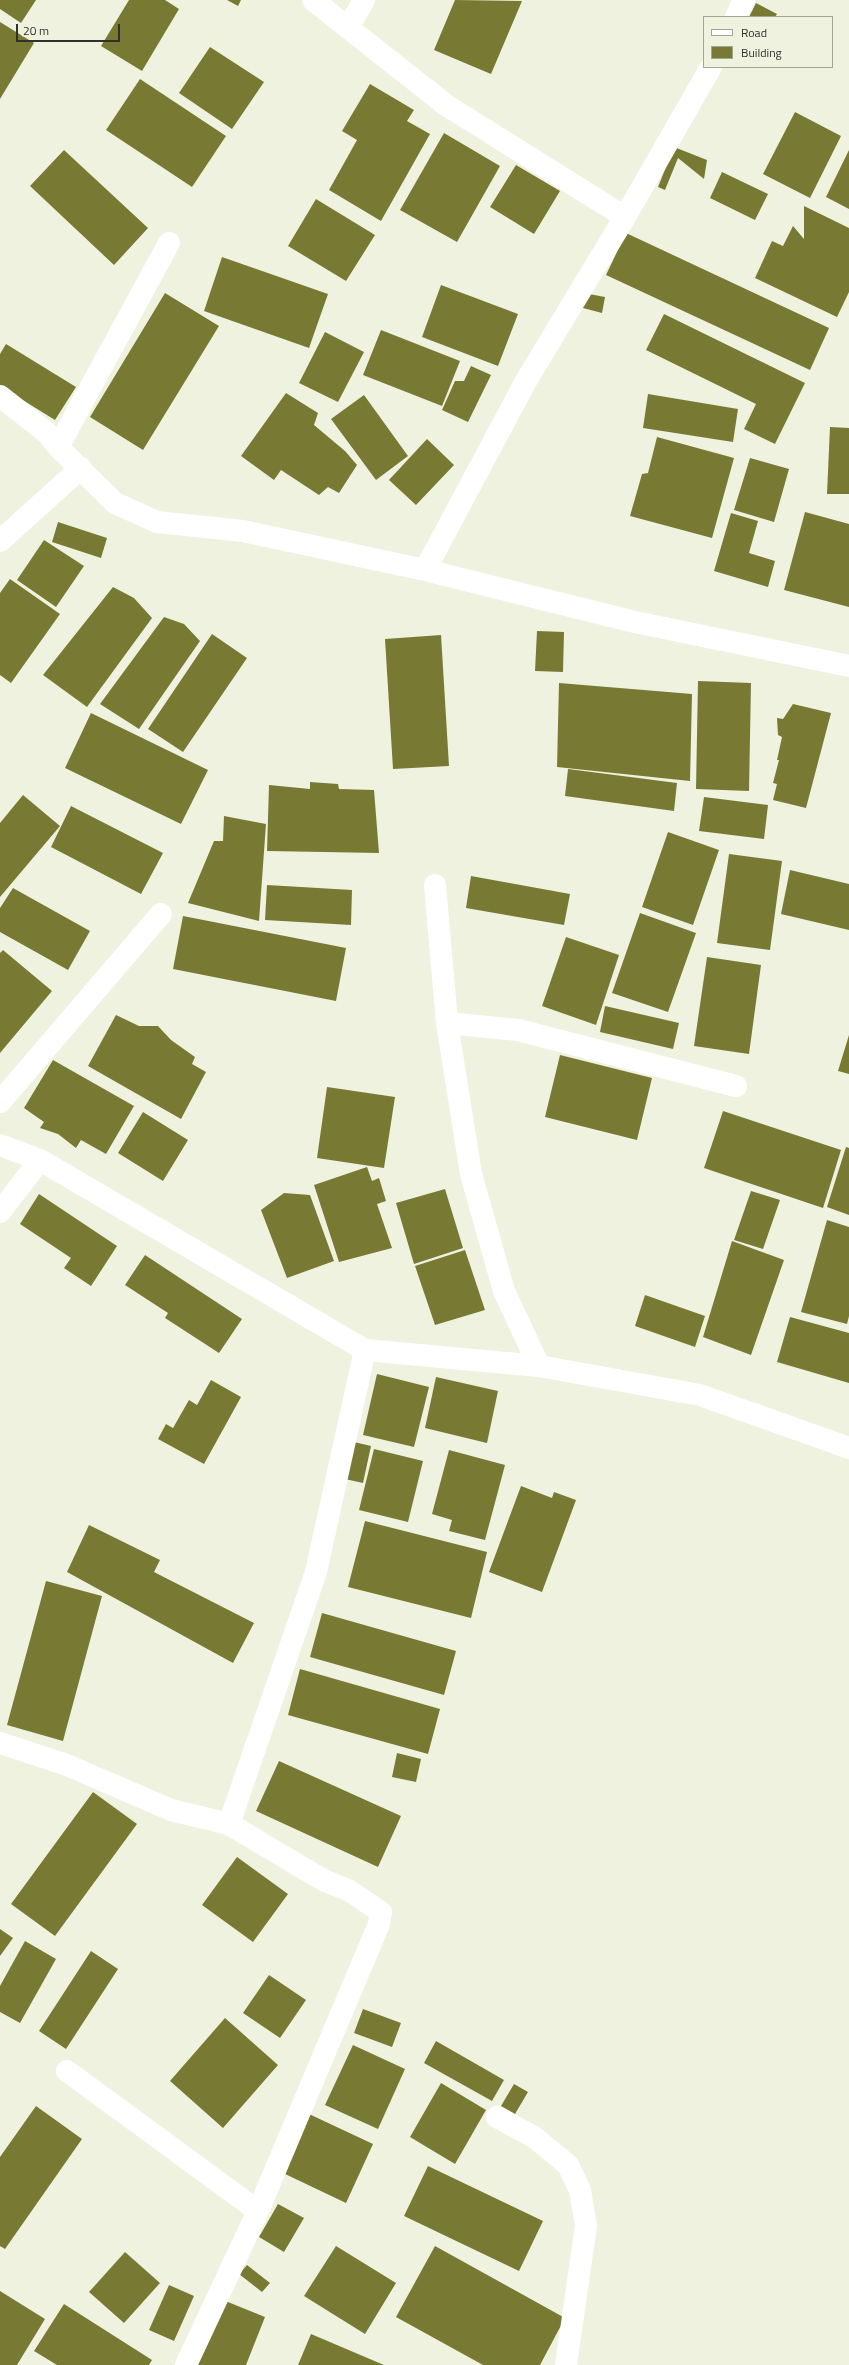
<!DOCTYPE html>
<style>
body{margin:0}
#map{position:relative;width:849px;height:2365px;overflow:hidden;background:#f0f2e0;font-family:"Titillium Web",sans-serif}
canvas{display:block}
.legend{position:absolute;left:703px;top:16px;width:130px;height:52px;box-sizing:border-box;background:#f0f2e0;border:1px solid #a3a597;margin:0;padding:5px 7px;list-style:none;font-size:12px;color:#30312a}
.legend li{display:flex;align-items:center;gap:8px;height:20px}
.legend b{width:20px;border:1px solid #a3a597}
.scale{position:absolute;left:16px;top:24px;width:104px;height:18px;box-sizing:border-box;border:2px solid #30312a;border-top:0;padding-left:5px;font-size:12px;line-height:14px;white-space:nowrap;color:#30312a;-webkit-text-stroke:3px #f0f2e0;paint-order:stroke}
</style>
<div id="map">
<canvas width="849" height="2365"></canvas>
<ul class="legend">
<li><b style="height:5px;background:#fff"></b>Road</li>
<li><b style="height:11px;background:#787a33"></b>Building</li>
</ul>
<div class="scale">20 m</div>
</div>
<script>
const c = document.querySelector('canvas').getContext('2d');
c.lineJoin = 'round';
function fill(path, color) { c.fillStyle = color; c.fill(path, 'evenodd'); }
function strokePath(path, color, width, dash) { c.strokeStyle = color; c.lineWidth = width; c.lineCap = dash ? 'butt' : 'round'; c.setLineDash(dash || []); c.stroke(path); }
fill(new Path2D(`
 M0 0H36L21 23 0 9Z
 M129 0H165L179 9 142 71 101 46Z
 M227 0H241L238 6Z
 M455 0 522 1 491 74 434 50Z
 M756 3 777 14 775 17H749Z
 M0 22 34 43 0 99Z
 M210 47 264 82 232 129 179 93Z
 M140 79 226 136 192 187 106 130Z
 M370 84 414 110 407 121 430 134 381 221 329 190 357 140 342 131Z
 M795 112 841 136 810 198 763 174Z
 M444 133 500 166 457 242 400 210Z
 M674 147 707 160 704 179 678 158 665 190 658 187Z
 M64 150 148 228 114 265 30 186Z
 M849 150V209L826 197Z
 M516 165 560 191 534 234 490 207Z
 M722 172 768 194 755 220 710 198Z
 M316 199 375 235 346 281 288 246Z
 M804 206 849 228V292L837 317 755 278 772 241 783 246 793 226 804 239Z
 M626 233 829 328 810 370 606 275Z
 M222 257 328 294 309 348 204 311Z
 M441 285 518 314 498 366 422 337Z
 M165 293 219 326 143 450 90 417Z
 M589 294 605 297 602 313 579 307Z
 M664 314 805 383 775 444 744 429 756 404 646 350Z
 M381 330 460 361 442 406 363 375Z
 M325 332 364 352 338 402 299 383Z
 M6 344 76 387 55 420 0 386V354Z
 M471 366 491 375 468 422 442 410 455 381H464Z
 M286 393 318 413 314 425 345 451 357 465 339 493 328 487 319 495 281 470 274 480 241 456Z
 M648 394 738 409 733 442 643 428Z
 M364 395 408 456 376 480 331 419Z
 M830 427 849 428V494H827Z
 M657 437 734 458 712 538 630 516 642 474 648 473Z
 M427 439 454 465 416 505 389 480Z
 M750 458 789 469 774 522 734 510Z
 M805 512 849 524V607L784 590Z
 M731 513 758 521 749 553 775 561 768 587 714 571Z
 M58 522 107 538 101 558 52 542Z
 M44 540 84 566 56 607 17 580Z
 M10 579 60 614 11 683 0 675V593Z
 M113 587 134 598 152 618 87 707 43 675Z
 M164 617 184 624 200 641 139 729 100 704Z
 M537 631 564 632 563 672 535 671Z
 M212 634 247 658 183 752 148 729Z
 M441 635 449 766 393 769 385 639Z
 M698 681 751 683 749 791 696 789Z
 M559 683 692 694 690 781 557 767Z
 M793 704 831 713 806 808 773 800 777 784 773 783 779 760H777L782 737 778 735 777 718 783 719Z
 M91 713 208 770 181 824 65 768Z
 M568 769 677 783 674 811 565 796Z
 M310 782 338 784 339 789 374 790 379 853 267 851 269 785 310 789Z
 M23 795 60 826 0 897V823Z
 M704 797 768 805 764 839 699 831Z
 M71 806 163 853 141 894 51 847Z
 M224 816 266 824 259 921 188 903 214 841H223Z
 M668 832 719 850 693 925 642 907Z
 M729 854 782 861 770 950 717 943Z
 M790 870 849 884V930L781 914Z
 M471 876 570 894 564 925 466 908Z
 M267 885 352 890 351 925 265 920Z
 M13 888 90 931 68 970 0 932V908Z
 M640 913 696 933 668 1012 612 993Z
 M183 916 346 948 336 1001 173 969Z
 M566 937 619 955 596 1025 542 1006Z
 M3 950 52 991 0 1053V953Z
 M707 957 761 965 749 1054 694 1046Z
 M605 1006 679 1023 673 1049 600 1032Z
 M116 1015 139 1026H158L171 1040 195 1057 192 1064 206 1072 181 1119 88 1066Z
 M849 1035V1074L838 1071Z
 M560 1055 652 1078 637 1140 545 1117Z
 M53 1060 134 1106 106 1154 81 1140 76 1148 58 1134 40 1128 44 1122 24 1108Z
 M327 1087 395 1097 384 1168 317 1158Z
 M723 1111 841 1150 823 1208 704 1168Z
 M143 1112 188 1140 163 1181 118 1153Z
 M846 1147 849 1148V1215L827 1207Z
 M367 1167 372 1181 379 1178 386 1201 377 1204 392 1248 339 1262 314 1185Z
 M445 1189 463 1248 414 1264 396 1203Z
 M751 1191 780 1200 763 1249 734 1240Z
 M284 1193 310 1195 334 1261 287 1278 261 1210Z
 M39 1194 117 1246 91 1286 64 1268 71 1258 20 1224Z
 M827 1220 849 1227V1316L847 1324 801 1312Z
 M732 1241 784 1260 751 1355 703 1337Z
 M465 1250 485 1310 435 1325 415 1266Z
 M145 1255 242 1319 219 1353 165 1318 168 1313 125 1285Z
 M645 1295 705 1316 695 1347 635 1326Z
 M790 1317 849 1333V1383L777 1362Z
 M377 1374 429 1387 414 1447 363 1435Z
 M436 1377 498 1391 487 1443 425 1428Z
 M211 1380 241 1397 204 1464 158 1439 166 1424 173 1428 189 1400 197 1405Z
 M354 1442 371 1446 363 1483 345 1479Z
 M374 1449 423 1461 408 1522 359 1510Z
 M449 1450 505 1465 485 1540 449 1531 452 1520 432 1514Z
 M521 1486 552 1498 554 1492 576 1500 542 1592 489 1572Z
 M365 1521 487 1552 471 1618 348 1587Z
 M89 1525 160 1560 154 1572 254 1623 233 1663 67 1572Z
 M46 1581 102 1596 63 1741 7 1725Z
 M322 1613 456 1651 444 1695 310 1657Z
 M300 1669 440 1709 428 1754 288 1715Z
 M397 1753 421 1759 416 1782 392 1777Z
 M279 1761 401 1816 378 1867 256 1811Z
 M93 1792 137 1824 55 1936 11 1904Z
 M237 1857 288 1894 253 1942 202 1905Z
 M0 1929 13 1938 0 1956Z
 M25 1941 56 1959 20 2023 0 2012V1986Z
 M91 1951 118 1969 66 2049 39 2031Z
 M269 1975 306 2000 280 2038 243 2013Z
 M363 2009 401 2023 392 2047 354 2033Z
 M225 2018 278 2065 223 2128 170 2081Z
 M436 2041 504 2080 492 2101 424 2063Z
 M353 2045 405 2069 378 2129 325 2105Z
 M441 2083 486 2110 455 2164 410 2137Z
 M514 2084 528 2092 515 2114 501 2106Z
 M36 2106 82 2139 5 2249 0 2246V2157Z
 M309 2114 373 2144 346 2203 283 2173Z
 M428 2166 543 2221 519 2271 404 2216Z
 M278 2204 304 2218 284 2252 259 2237Z
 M336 2246 396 2283 365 2334 304 2296Z
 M435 2246 565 2318 540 2365H483L396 2317Z
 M125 2252 160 2283 124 2323 89 2292Z
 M247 2265 270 2283 262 2292 239 2274Z
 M169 2285 194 2296 174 2341 149 2330Z
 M0 2291 45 2319 17 2365H0Z
 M223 2300 265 2317 246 2365H197Z
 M64 2304 152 2360 149 2365H57L34 2351Z
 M311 2334 384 2365H298Z`), '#787a33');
strokePath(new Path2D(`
 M313 0 446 105 625 217
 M736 17 744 0
 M348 28 364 0
 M0 396 47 433 58 447 115 503 157 522 243 531 425 570 635 622 849 666
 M58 447 169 243
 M0 541 81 468
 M425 570 526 381 625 217 711 67
 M435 885 447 1023 471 1174 504 1291 539 1366 700 1395 849 1448
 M447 1023 518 1030 736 1086
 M0 1102 161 914
 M0 1145 40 1160 365 1350 539 1366
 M0 1212 40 1160
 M0 1743 67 1765 171 1810 229 1824 323 1880 350 1891 381 1912 379 1924 258 2211 186 2365
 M229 1824 316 1572 365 1350
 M67 2071 258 2211
 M497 2117 534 2137 568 2165 580 2190 586 2226 566 2365`), '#fff', 22);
</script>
